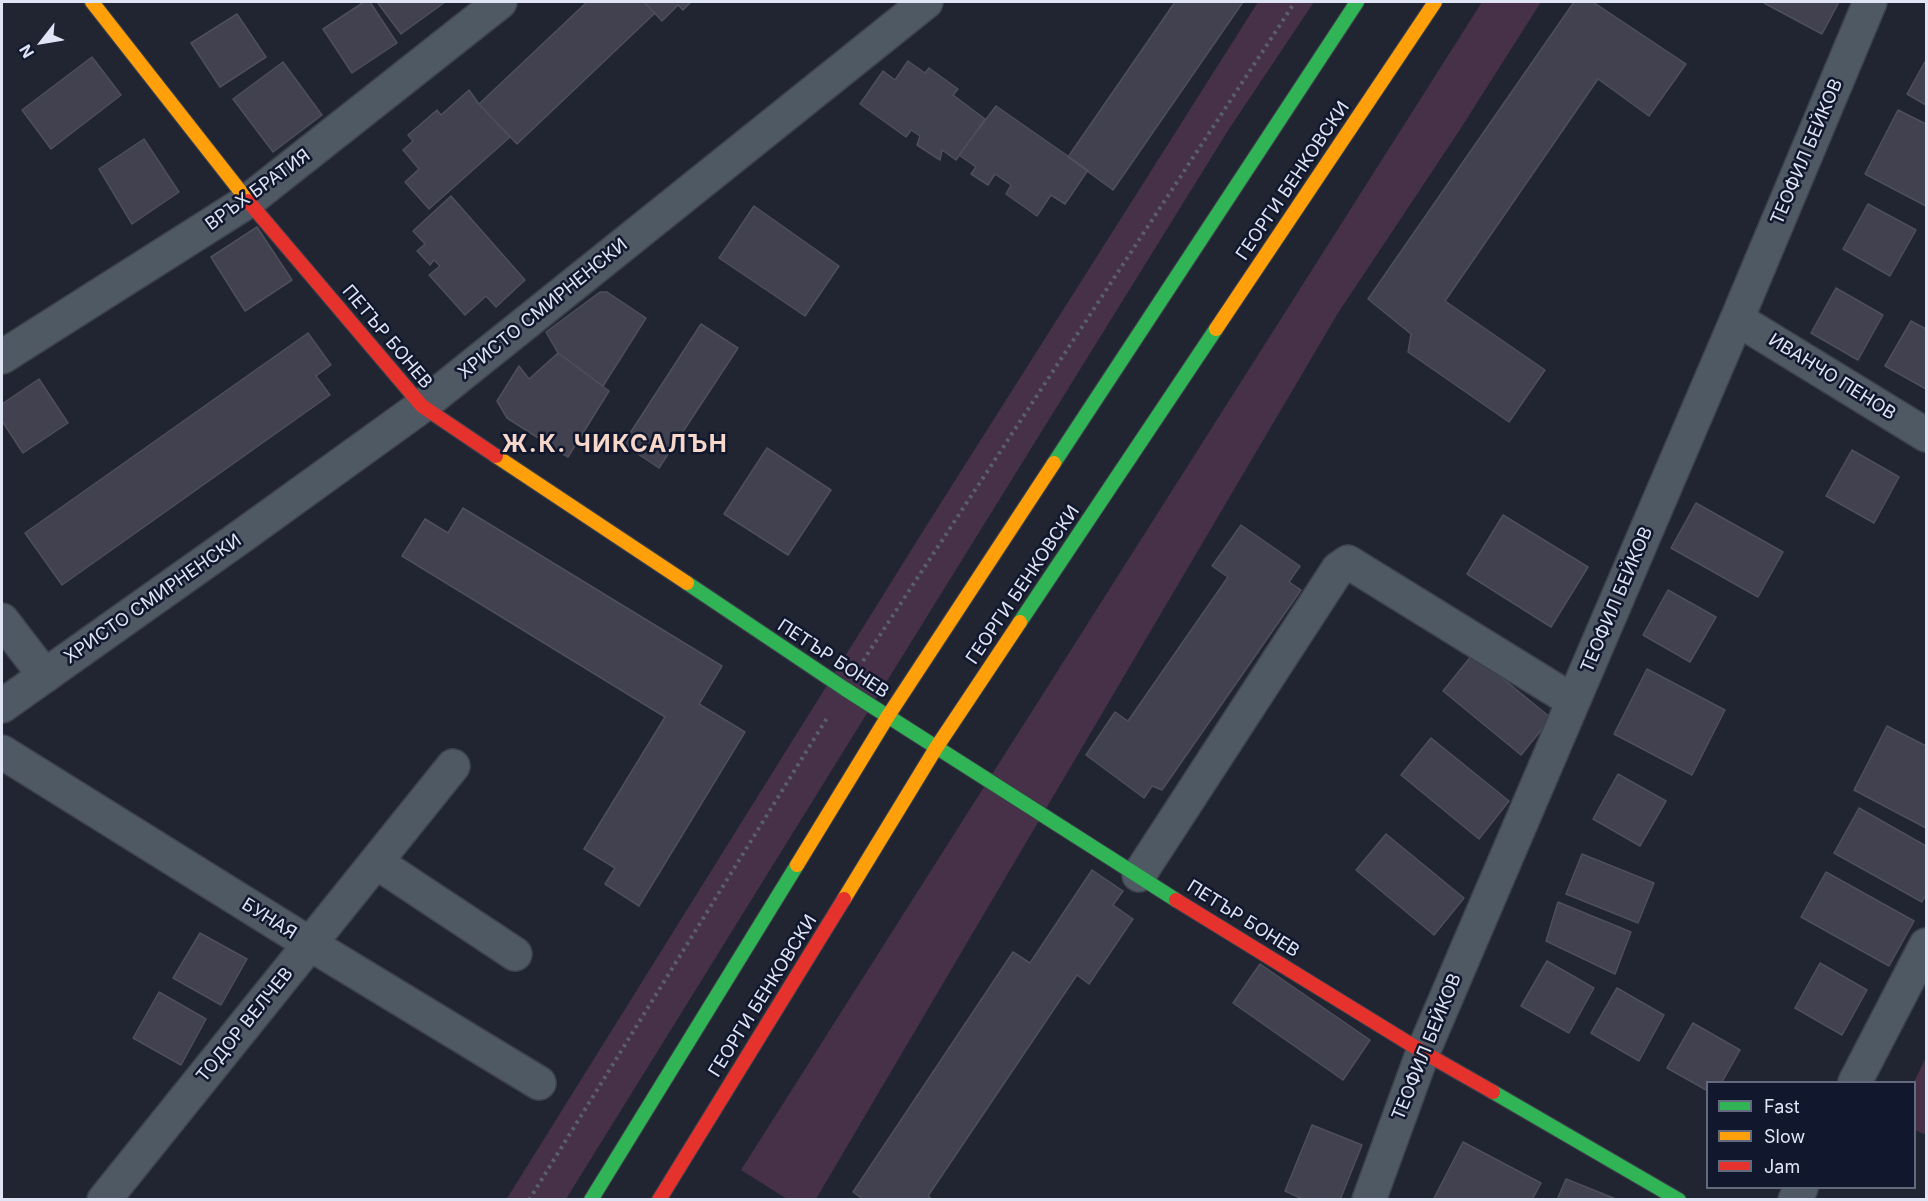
<!DOCTYPE html>
<meta charset="utf-8">
<style>
body{margin:0}
#map{position:relative;width:1928px;height:1201px;overflow:hidden;background:#212532;font-family:Inter,sans-serif}
canvas{display:block}
.frame{position:absolute;inset:0;border:3px solid #dfe5f5;pointer-events:none}
.legend{position:absolute;left:1706px;top:1081px;width:210px;height:108px;box-sizing:border-box;background:#11182e;border:2px solid #636a7e;margin:0;padding:8px 10px;list-style:none;font-size:18px;color:#dfe5f5}
.legend li{display:flex;align-items:center;gap:12px;height:30px}
.legend b{width:30px;border:2px solid #636a7e}
.north{position:absolute;left:12px;top:12px;width:60px;height:60px;-webkit-text-stroke:4px #11182e;paint-order:stroke;rotate:239deg;font-size:16px;font-weight:700;line-height:24px;text-align:center;color:#dfe5f5}
.north::after{content:'';display:block;margin:auto;width:21px;height:27px;background:#dfe5f5;clip-path:polygon(50% 0,100% 100%,50% 72%,0 100%)}
</style>
<div id="map">
<canvas width="1928" height="1201"></canvas>
<div class="frame"></div>
<ul class="legend">
<li><b style="height:8px;background:#30b455"></b>Fast</li>
<li><b style="height:8px;background:#ff9f0a"></b>Slow</li>
<li><b style="height:8px;background:#e5322d"></b>Jam</li>
</ul>
<div class="north">N</div>
</div>
<script>
const c = document.querySelector('canvas').getContext('2d');
c.lineJoin = 'round';
function fill(path, color) { c.fillStyle = color; c.fill(path, 'evenodd'); }
function strokePath(path, color, width, dash) { c.strokeStyle = color; c.lineWidth = width; c.lineCap = dash ? 'butt' : 'round'; c.setLineDash(dash || []); c.stroke(path); }
function write(font, color, halo, rows, align = 'center') {
  c.font = font + ' Inter,sans-serif'; c.lineWidth = 5; c.setLineDash([]); c.textBaseline = 'middle'; c.strokeStyle = halo; c.fillStyle = color; for (const [text, x, y, turn = 0] of rows) {
    c.save(); c.translate(x, y); c.rotate((+turn || 0) * Math.PI / 180); c.textAlign = isNaN(turn) ? turn : align; if (halo) c.strokeText(text, 0, 0); c.fillText(text, 0, 0); c.restore();
  }
}
fill(new Path2D(`
 M1258 2H1314L1229 129 566 1199 506 1200 925 528Z
 M1482 2H1541L1459 131 1338 313 816 1199H787L741 1170Z
 M1926 1057V1135L1915 1130 1914 1082Z`), '#463149');
const building = new Path2D(`
 M364 2H370L397 43 352 73 323 29Z
 M377 2H445L401 34Z
 M587 2H644L655 13 517 144 479 104Z
 M644 2H691L683 10 678 5 662 21Z
 M1175 2H1243L1113 190 1068 157Z
 M1574 2H1593L1686 64 1649 116 1598 79 1445 301 1545 370 1509 422 1408 352 1411 334 1368 299Z
 M1765 2H1839L1822 34 1764 3Z
 M237 14 266 57 220 87 191 43Z
 M92 57 121 95 51 149 22 110Z
 M1926 60V105L1907 94Z
 M908 61 925 73 929 68 958 89 953 95 985 119 956 160 942 150 940 160 917 145 920 136 911 130 906 137 860 104 883 71 895 80Z
 M283 62 322 115 273 152 233 99Z
 M469 90 479 104 510 137 429 209 405 182 419 169 403 150 413 141 408 135 437 110 441 115Z
 M996 106 1088 170 1065 204 1051 195 1037 216 1006 194 1011 185 995 174 988 185 971 174 976 167 959 155Z
 M1898 110 1926 124V206L1865 174Z
 M144 139 179 192 132 224 99 169Z
 M451 196 525 280 496 307 486 296 465 315 429 275 440 266 434 260 430 265 417 251 425 244 413 231Z
 M1868 204 1916 230 1890 276 1843 249Z
 M754 206 839 266 805 316 719 258Z
 M257 227 292 280 245 311 211 257Z
 M1836 288 1883 315 1858 360 1811 333Z
 M600 292H607L646 318 603 386 558 353 546 332Z
 M1911 321 1926 329V389L1885 366Z
 M701 324 738 348 659 468 623 444Z
 M308 333 331 365 316 376 330 395 62 585 25 533Z
 M558 353 609 391 568 457 507 418 497 401 519 366 529 379Z
 M39 379 68 423 23 453 2 421V404Z
 M767 448 831 490 788 555 724 514Z
 M1852 450 1899 477 1874 523 1826 496Z
 M1696 503 1783 552 1758 597 1671 548Z
 M463 508 722 666 699 704 745 732 639 906 605 884 615 868 584 849 665 717 402 556 425 519 448 533Z
 M1503 515 1588 567 1551 627 1467 574Z
 M1241 525 1300 566 1289 582 1301 590 1162 790 1152 786 1144 798 1086 755 1115 712 1128 721 1228 577 1212 566Z
 M1668 590 1716 617 1690 662 1643 635Z
 M1473 654 1551 718 1521 755 1443 691Z
 M1647 669 1725 710 1692 775 1614 734Z
 M1887 726 1926 746V828L1854 790Z
 M1431 738 1509 801 1479 839 1401 775Z
 M1618 774 1666 801 1640 846 1593 819Z
 M1859 808 1926 846V894L1922 902 1834 853Z
 M1386 834 1464 898 1434 935 1356 870Z
 M1582 854 1654 883 1638 923 1566 894Z
 M1092 870 1123 891 1113 905 1133 919 1089 984 1077 975 928 1196 933 1200H864L853 1192 1013 952 1030 963Z
 M1826 872 1914 921 1889 966 1801 917Z
 M1558 902 1631 932 1615 974 1546 941Z
 M200 933 247 959 221 1005 173 978Z
 M1547 961 1594 988 1569 1033 1521 1006Z
 M1820 963 1867 990 1842 1035 1795 1008Z
 M1260 964 1370 1040 1343 1080 1233 1003Z
 M1617 988 1664 1015 1639 1061 1591 1033Z
 M159 992 206 1019 181 1065 133 1038Z
 M1693 1023 1740 1050 1722 1082H1708V1091L1667 1068Z
 M1312 1125 1362 1145 1340 1200H1305L1285 1191Z
 M1463 1142 1541 1183 1532 1200H1433Z
 M1566 1179 1616 1199V1200H1557Z`);
fill(building, '#41414f');
strokePath(building, '#4e4f5a', 1.5);
const street = new Path2D(`
 M1737 319 1926 435
 M2 357 248 201 500 2
 M2 620 45 676
 M2 706 246 533 422 406 926 2
 M2 752 310 944 539 1083
 M376 862 515 954
 M1139 875 1338 569 1348 562 1573 701
 M1855 1082 1926 945
 M104 1200 453 766
 M1369 1200 1423 1052 1737 319 1870 2
 M1795 1200 1801 1188`);
const fast = new Path2D(`
 M1054 463 1357 2
 M687 583 845 689 1176 900
 M1020 622 1216 329
 M1493 1092 1679 1200
 M591 1200 797 865`);
const slow = new Path2D(`
 M92 2 248 201
 M1216 329 1435 2
 M496 456 687 583
 M797 865 888 716 1054 463
 M844 899 936 748 1020 622`);
const jam = new Path2D(`
 M248 201 422 406 496 456
 M1176 900 1423 1052 1493 1092
 M659 1200 844 899`);
strokePath(street, '#3d414c', 36);
strokePath(fast, '#3d414c', 16);
strokePath(slow, '#3d414c', 16);
strokePath(jam, '#3d414c', 16);
strokePath(new Path2D(`
 M863 661 1295 2
 M529 1200 827 718`), '#596069', 4, [3, 4.5]);
strokePath(street, '#4f5964', 33);
strokePath(fast, '#30b455', 14);
strokePath(slow, '#ff9f0a', 14);
strokePath(jam, '#e5322d', 14);
write('18px', '#dfe5f5', '#11182e', [
 ["ТЕОФИЛ БЕЙКОВ",1807,152,-67],
 ["ГЕОРГИ БЕНКОВСКИ",1293,181,-56],
 ["ВРЪХ БРАТИЯ",258,190,-36],
 ["ХРИСТО СМИРНЕНСКИ",543,309,-39],
 ["ПЕТЪР БОНЕВ",387,337,50],
 ["ИВАНЧО ПЕНОВ",1832,377,32],
 ["ГЕОРГИ БЕНКОВСКИ",1023,585,-56],
 ["ХРИСТО СМИРНЕНСКИ",153,599,-35],
 ["ТЕОФИЛ БЕЙКОВ",1617,600,-67],
 ["ПЕТЪР БОНЕВ",833,659,33],
 ["БУНАЯ",269,919,32],
 ["ПЕТЪР БОНЕВ",1243,919,32],
 ["ГЕОРГИ БЕНКОВСКИ",763,996,-58],
 ["ТОДОР ВЕЛЧЕВ",245,1025,-51],
 ["ТЕОФИЛ БЕЙКОВ",1427,1047,-68]
]);
c.letterSpacing = '1.5px';
write('bold 24px', '#f6d7c9', '#11182e', [
 ["Ж.К. ЧИКСАЛЪН",615,445]
]);
c.letterSpacing = '0px';
</script>
